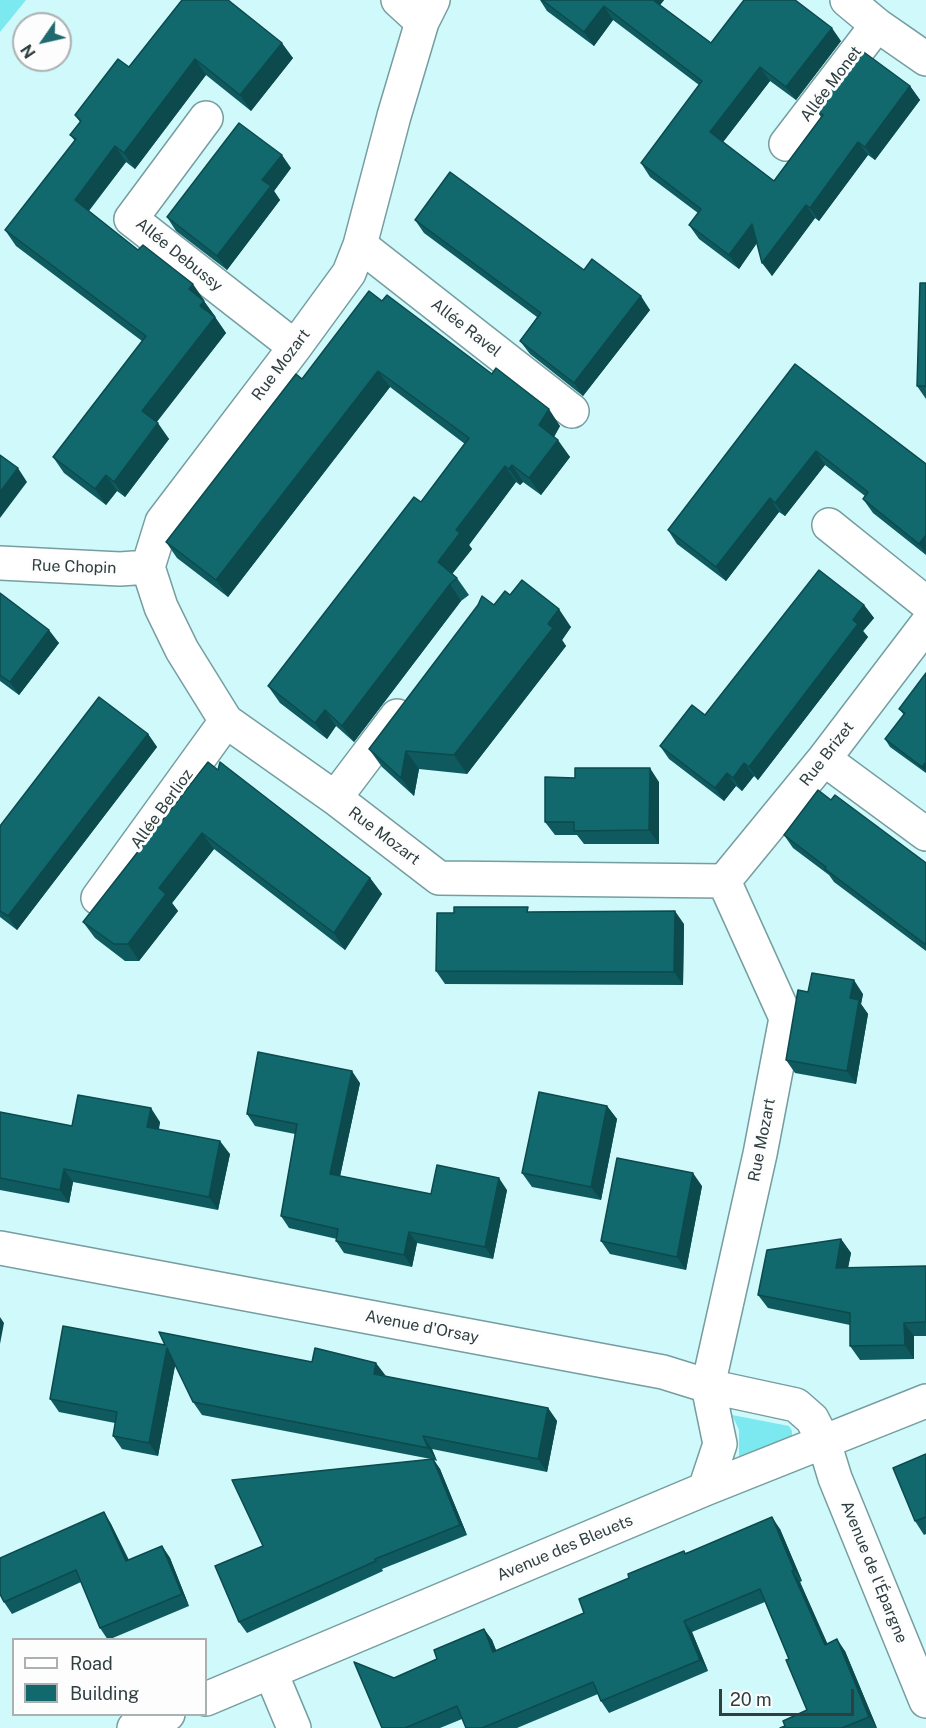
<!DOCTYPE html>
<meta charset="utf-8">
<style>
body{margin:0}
#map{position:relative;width:926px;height:1728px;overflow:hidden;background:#cff9fb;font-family:"Public Sans",sans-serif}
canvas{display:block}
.legend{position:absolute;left:12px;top:1638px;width:195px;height:78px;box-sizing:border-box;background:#fdfdfd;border:2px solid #abb1b1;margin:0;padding:8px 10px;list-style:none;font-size:18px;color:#2f3f40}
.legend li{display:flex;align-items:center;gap:12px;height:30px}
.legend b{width:30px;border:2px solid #abb1b1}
.north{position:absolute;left:12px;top:12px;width:60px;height:60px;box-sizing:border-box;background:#fdfdfd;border:2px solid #abb1b1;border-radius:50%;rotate:236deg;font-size:16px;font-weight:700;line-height:24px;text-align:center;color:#2f3f40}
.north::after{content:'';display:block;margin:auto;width:21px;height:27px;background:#1e6a6e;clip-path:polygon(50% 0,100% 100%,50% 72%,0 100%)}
.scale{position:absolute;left:719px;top:1689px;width:135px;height:27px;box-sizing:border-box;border:3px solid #2f3f40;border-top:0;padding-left:8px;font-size:18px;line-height:21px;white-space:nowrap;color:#2f3f40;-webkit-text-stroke:4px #fdfdfd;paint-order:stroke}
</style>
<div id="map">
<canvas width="926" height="1728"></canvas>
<ul class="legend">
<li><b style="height:8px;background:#fff"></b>Road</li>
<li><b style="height:16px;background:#11696e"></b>Building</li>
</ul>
<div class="north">N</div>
<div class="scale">20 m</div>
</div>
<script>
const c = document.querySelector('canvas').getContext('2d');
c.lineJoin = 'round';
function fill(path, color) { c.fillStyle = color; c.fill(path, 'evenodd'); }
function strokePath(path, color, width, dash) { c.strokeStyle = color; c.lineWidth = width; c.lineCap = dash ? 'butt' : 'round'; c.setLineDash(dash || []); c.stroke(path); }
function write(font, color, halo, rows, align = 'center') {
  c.font = font + ' "Public Sans",sans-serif'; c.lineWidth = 6; c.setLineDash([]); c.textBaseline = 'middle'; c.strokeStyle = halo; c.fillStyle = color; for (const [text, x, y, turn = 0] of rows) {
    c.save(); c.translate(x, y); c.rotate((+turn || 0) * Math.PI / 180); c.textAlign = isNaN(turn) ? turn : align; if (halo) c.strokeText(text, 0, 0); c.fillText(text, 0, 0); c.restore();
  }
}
fill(new Path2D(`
 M0 0H26L0 32Z
 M732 1415 789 1426 792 1431V1436L739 1458V1430Z`), '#7be9ef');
const street = new Path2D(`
 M398 0 422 22
 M433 0 422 22 394 116 360 245 349 273 295 347 162 522 148 567 161 607 182 650 226 721 335 798 439 878 724 881 786 1018 760 1154 708 1386 720 1444 705 1489
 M847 0 877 25 926 59
 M206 118 131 219 295 347
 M786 144 877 25
 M360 245 572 411
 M829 525 926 603
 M0 563 120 569 148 567
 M824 759 926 834
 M335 798 397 716
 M724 881 824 759 926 625
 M98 898 226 721
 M0 1248 663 1372 708 1386 796 1405 812 1419 824 1442 835 1478 926 1701
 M271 1673 294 1728
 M206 1699 705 1489 926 1401
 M134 1728 168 1714`);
strokePath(street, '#769d9f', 36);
strokePath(street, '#fff', 33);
fill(new Path2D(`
 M182 0 293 58 251 111 206 75 135 169 126 162 89 211 138 250 204 300H203L226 333 156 422 169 439 125 497 117 491 106 505 64 473 53 457 142 341 16 246 5 230 75 141 70 135 80 122 75 115 129 67Z
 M540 0H664L660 5 711 43 841 41 796 100 770 81 723 142 774 181 821 117 816 110 910 86 920 100 875 160 868 155 819 221 815 218 772 276 757 243 739 269 699 239 689 225 698 213 650 177 641 163 699 85 613 20 594 46 547 11Z
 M291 168 274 191 280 200 227 270 176 231 167 217Z
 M415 220 584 270 650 310 583 396 530 354 520 341 537 317 424 233Z
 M926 283V399L917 386Z
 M382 301 560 426 554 437 570 457 541 495 523 482 520 485 516 482 469 545 472 549 452 574 457 578 469 595 461 601 354 742 336 726 327 739 280 703 268 686 421 502 465 444 390 387 228 597 177 558 166 542 302 379Z
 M795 364 926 464V555L873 513 863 499 865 496 825 465 785 516 779 512 726 581 677 544 668 530Z
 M0 593 59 643 19 695 0 681Z
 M510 595 571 627 562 640 566 646 467 774 419 769 414 796 382 767 369 749 494 605Z
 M864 605 874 618 863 631 868 637 758 780 754 776 742 791 736 786 724 801 669 759 660 746Z
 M926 673V773L890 747 885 739 904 715 899 709Z
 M148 734 157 747 17 930 0 917V826Z
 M218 770 370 878 382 894 345 950 214 849 172 903 178 911 139 961H125L95 938 83 922Z
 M659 782V844H584L577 835H555L545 822Z
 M831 800 926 863V951L834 882 829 875 793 848 784 835Z
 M531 912 684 924 683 985 445 984 436 971 454 913Z
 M808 992 863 994 861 1004 868 1014 856 1084 795 1073 786 1060Z
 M360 1083 340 1176 431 1194 507 1190 493 1259 417 1243 412 1267 344 1253 336 1241 337 1239 289 1228 281 1216 295 1134 255 1126 247 1114Z
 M607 1106 617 1119 601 1200 532 1187 522 1173Z
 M0 1112 72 1126 160 1122 159 1129 230 1154 218 1210 73 1182 69 1203 0 1190Z
 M702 1186 686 1270 610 1254 601 1241Z
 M841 1239 851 1253 848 1268 926 1266V1336H914V1359L860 1360 850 1346V1325L768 1308 758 1295Z
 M165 1345 312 1362 548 1408 557 1421 547 1472 432 1449 437 1461 434 1460 440 1469 467 1535 382 1569 383 1571 247 1633 239 1622 263 1546 431 1459 202 1415 193 1402 175 1365 158 1456 122 1449 113 1436 115 1423 59 1412 50 1399Z
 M926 1454V1534L924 1535 915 1521Z
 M104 1512 111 1524 129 1560 162 1546 170 1558 189 1606 108 1640 100 1628 81 1582 12 1614 4 1602Z
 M780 1529 802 1581 800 1582 827 1644 845 1651 877 1728H780L785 1726 807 1710 789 1659 765 1602 692 1632 708 1671 609 1713 601 1701 598 1694 517 1728H466L462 1719 440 1728H382L394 1678 437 1659 484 1629 492 1640 496 1650 584 1613 629 1578 684 1551 685 1553Z`), '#0f5a5f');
fill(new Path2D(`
 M650 0H664L657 9Z
 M604 6 613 20 594 46 584 32Z
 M832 28 841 41 796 100 786 87Z
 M282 43 293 58 251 111 240 95Z
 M195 59 206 75 135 169 124 153Z
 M760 67 770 81 720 146 710 132Z
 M910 86 920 100 875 160 865 147Z
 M858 142 868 155 819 221 810 208Z
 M115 146 126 162 85 215 75 200Z
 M282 155 291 168 274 191 280 200 227 270 217 256 262 180Z
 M806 205 815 218 772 276 762 263Z
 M752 224 761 237 739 269 729 255Z
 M193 284 204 300 199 305 189 289Z
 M641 296 650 310 583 396 574 383Z
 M204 301 215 316 211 321 200 306Z
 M215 317 226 333 153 427 142 411Z
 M378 371 390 387 228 597 216 580Z
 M549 409 560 426 551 442 539 425Z
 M158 423 169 439 125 497 114 482Z
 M558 440 570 457 541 495 529 478Z
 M816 451 825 465 785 516 775 503Z
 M512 465 523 482 520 485 509 469Z
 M505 466 516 482 469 545 472 549 449 578 438 562 456 530Z
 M18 468 27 482 0 518V492Z
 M106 475 117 491 106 505 95 489Z
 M770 498 779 512 726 581 716 567Z
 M926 535V553L919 544Z
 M450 584 461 601 354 742 342 726Z
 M864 605 874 618 863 631 868 637 758 780 749 767Z
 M559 609 571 627 562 640 566 646 467 774 454 755Z
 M49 630 59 643 19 695 10 682Z
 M325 710 336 726 327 739 315 723Z
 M148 734 157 747 17 930 8 916Z
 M406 751 419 769 414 796 401 778Z
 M926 762V772L922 767Z
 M744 763 754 776 742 791 733 778Z
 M650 768 659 782V844L649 830Z
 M727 773 736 786 724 801 715 788Z
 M202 833 214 849 172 903 178 911 139 961 128 944 159 888Z
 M370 878 382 894 345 950 334 933Z
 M675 911 684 924 683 985 674 972Z
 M854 980 863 994 861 1004 868 1014 856 1084 847 1071 850 998Z
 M352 1071 360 1083 338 1186 330 1174Z
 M607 1106 617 1119 601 1200 591 1187Z
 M151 1108 160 1122 156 1140 147 1127Z
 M220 1141 230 1154 218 1210 209 1197Z
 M64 1169 73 1182 69 1203 60 1190Z
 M693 1173 702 1186 686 1270 677 1257Z
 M499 1178 507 1190 493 1259 485 1247Z
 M409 1232 417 1243 412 1267 404 1255Z
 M841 1239 851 1253 845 1282 836 1268Z
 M0 1317 4 1323 0 1344Z
 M904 1323 914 1336V1359L905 1345Z
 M167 1348 176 1361 158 1456 149 1443Z
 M376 1363 386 1376 374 1374Z
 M548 1408 557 1421 547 1472 538 1459Z
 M423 1436 432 1449 437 1461 428 1448Z
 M433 1459 440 1469 467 1535 460 1525Z
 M104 1512 111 1524 134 1572 126 1561Z
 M772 1517 780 1529 802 1581 794 1570Z
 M162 1546 170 1558 189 1606 182 1594Z
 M792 1571 800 1582 833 1656 825 1645Z
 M684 1621 692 1632 708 1671 700 1660Z
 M484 1629 492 1640 501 1663 493 1652Z
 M837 1639 845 1651 877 1728 869 1717Z`), '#0c4a4d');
const building = new Path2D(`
 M182 0H228L282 43 240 95 195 59 124 153 115 146 75 200 138 250 143 245 193 284 189 289 204 301 200 306 215 317 142 411 158 423 114 482 106 475 95 489 53 457 146 336 5 230 76 139 70 135 81 121 75 115 118 59 129 67Z
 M542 0H653L711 43 744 0H795L832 28 786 87 760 67 710 132 774 181 823 115 816 110 861 50 910 86 865 147 858 142 810 208 806 205 762 263 752 224 729 255 689 225 701 209 641 163 702 81 604 6 584 32Z
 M239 123 282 155 262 180 271 186 217 256 167 217Z
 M450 172 584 270 592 259 641 296 574 383 520 341 541 313 415 220Z
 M920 283H926V386H917Z
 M369 291 382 301 387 295 492 374 496 368 549 409 539 425 558 440 529 478 512 465 509 469 505 466 456 530 460 533 438 562 457 578 450 584 342 726 325 710 315 723 268 686 414 497 421 502 469 438 378 371 216 580 166 542 296 374 302 379Z
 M795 364 926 464V535L919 544 863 499 868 492 816 451 775 503 770 498 716 567 668 530Z
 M0 455 18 468 0 492Z
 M819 570 864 605 853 620 858 624 749 767 744 763 733 778 727 773 715 788 660 746 692 705 705 715Z
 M522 580 559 609 548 624 553 628 454 755 406 751 401 778 369 749 478 605 482 596 494 605 505 591 510 595Z
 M0 593 49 630 10 682 0 675Z
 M926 673V762L922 767 885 739 905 713 899 709Z
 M99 697 148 734 8 916 0 911V826Z
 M208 762 218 770 220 762 370 878 334 933 202 833 159 888 166 894 128 944H114L83 922Z
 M575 768H650L649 830 574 831V822H545V777L575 778Z
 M818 790 831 800 835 795 926 863V945L825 869 826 867 784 835Z
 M454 907H528L527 912 675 911 674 972 436 971 437 913H454Z
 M812 973 854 980 850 998 859 1000 847 1071 786 1060 798 990 808 992Z
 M258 1052 352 1071 330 1174 431 1194 437 1165 499 1178 485 1247 409 1232 404 1255 336 1241 338 1229 281 1216 297 1124 247 1114Z
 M539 1092 607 1106 591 1187 522 1173Z
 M78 1095 151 1108 147 1127 220 1141 209 1197 64 1169 60 1190 0 1178V1112L72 1126Z
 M617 1158 693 1173 677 1257 601 1241Z
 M841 1239 836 1268 926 1266V1322L904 1323 905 1345 850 1346V1313L758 1295 767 1250Z
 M63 1326 165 1345 159 1332 312 1362 315 1348 376 1363 374 1374 548 1408 538 1459 423 1436 428 1448 193 1402 167 1348 149 1443 113 1436 117 1412 50 1399Z
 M926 1454V1517L915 1521 893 1468Z
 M433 1459 460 1525 375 1559 376 1561 239 1622 215 1566 263 1546 232 1480Z
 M104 1512 126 1561 162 1546 182 1594 100 1628 76 1570 4 1602 0 1594V1558Z
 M772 1517 794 1570 792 1571 825 1645 837 1639 869 1717 842 1728H780L785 1726 783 1721 807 1710 786 1660 789 1659 760 1589 684 1621 700 1660 601 1701 593 1682 482 1728H466L457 1706 405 1728H382L354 1662 394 1678 437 1659 434 1650 484 1629 493 1652 584 1613 579 1599 629 1578 628 1574 684 1551 685 1554Z`);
fill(building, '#11696e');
strokePath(building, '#0c4a4d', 1.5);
write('16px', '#2f3f40', '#fdfdfd', [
 ["Allée Monet",831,84,-53],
 ["Allée Debussy",179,255,39],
 ["Allée Ravel",466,328,38],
 ["Rue Mozart",281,365,-53],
 ["Rue Chopin",74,567,2],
 ["Rue Brizet",827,754,-52],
 ["Allée Berlioz",162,809,-54],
 ["Rue Mozart",384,836,37],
 ["Rue Mozart",762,1140,-79],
 ["Avenue d'Orsay",422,1327,11],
 ["Avenue des Bleuets",565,1548,-23],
 ["Avenue de l'Épargne",874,1572,68]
]);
</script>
